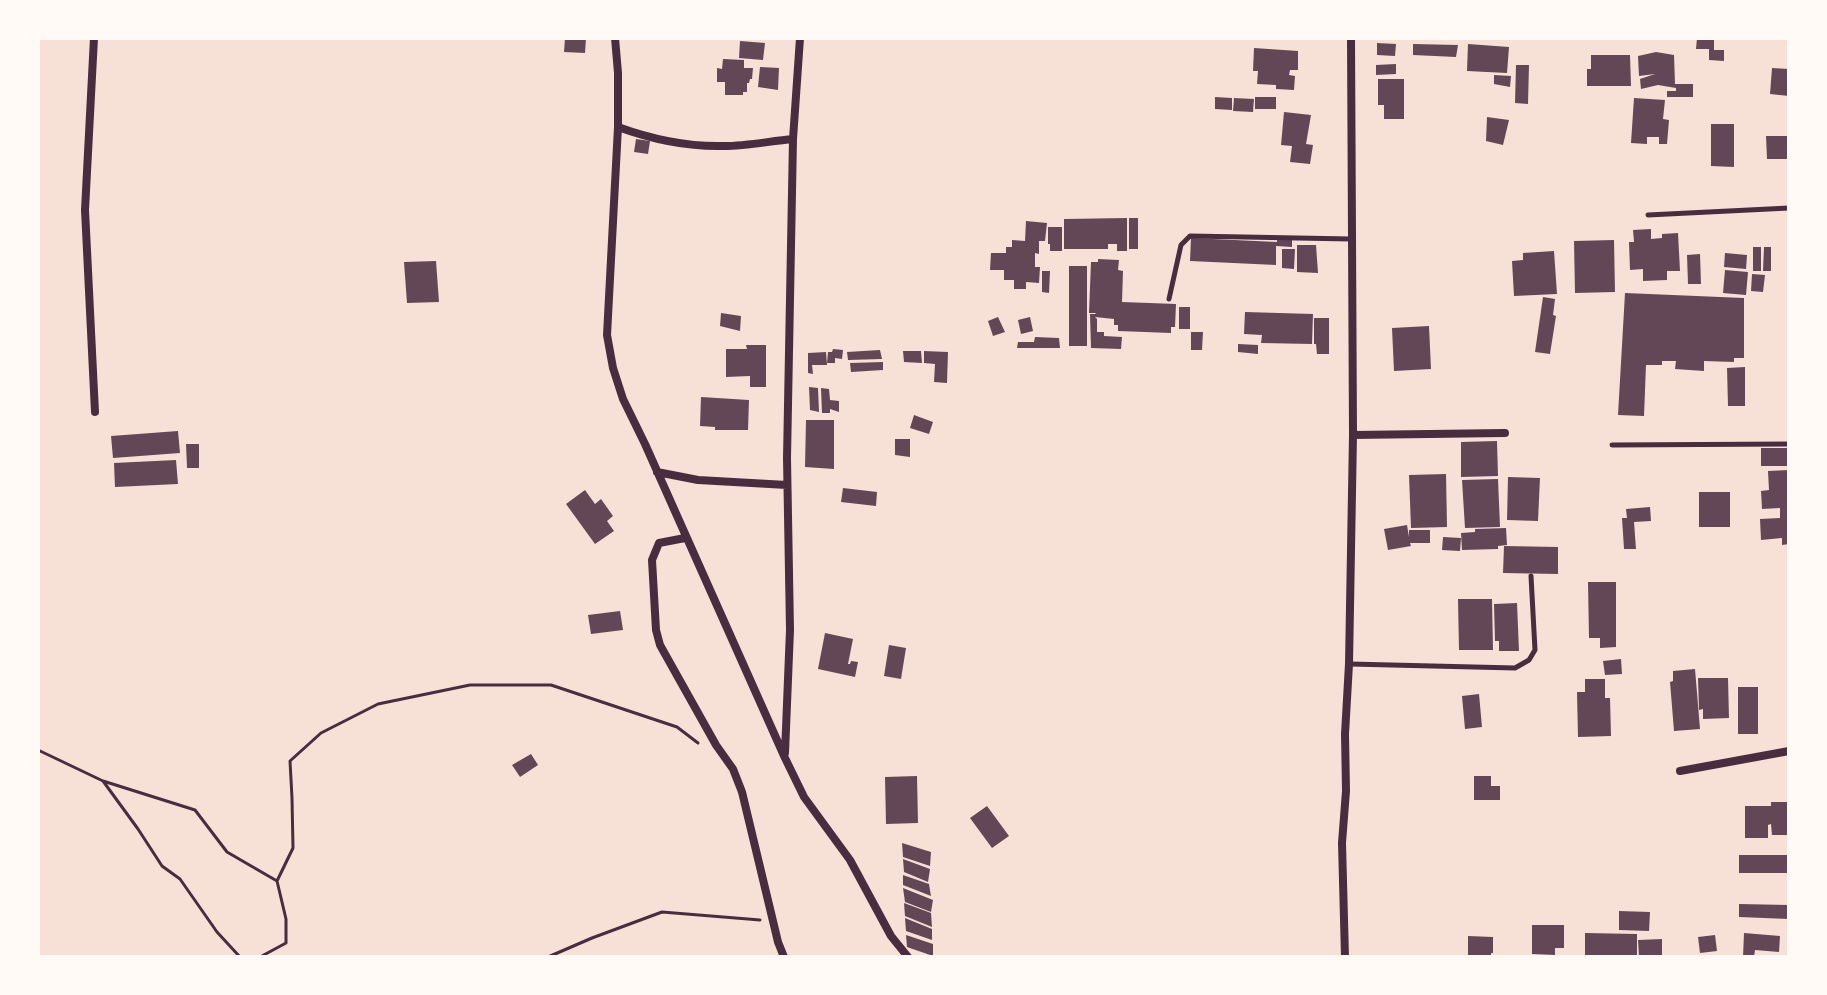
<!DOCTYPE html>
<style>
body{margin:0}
#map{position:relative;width:1827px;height:995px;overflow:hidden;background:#f7e1d7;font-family:Rubik,sans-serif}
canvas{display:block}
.frame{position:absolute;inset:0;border:40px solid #fffaf5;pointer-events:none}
</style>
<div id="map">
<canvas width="1827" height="995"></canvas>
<div class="frame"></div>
</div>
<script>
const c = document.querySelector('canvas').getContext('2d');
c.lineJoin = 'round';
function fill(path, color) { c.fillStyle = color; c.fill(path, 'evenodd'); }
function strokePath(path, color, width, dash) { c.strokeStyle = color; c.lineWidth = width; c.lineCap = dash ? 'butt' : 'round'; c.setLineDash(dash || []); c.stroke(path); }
fill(new Path2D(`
 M565 38H586L585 53 564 52Z
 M1697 38H1714V50H1724V61L1709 60V49H1696Z
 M740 41 765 43 763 60 739 58Z
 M1377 43 1396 44 1395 56 1377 55Z
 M1413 44 1458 45 1456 57 1413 55Z
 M1468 44 1509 47 1507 73 1467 71Z
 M1254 48 1298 51V70H1290L1289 75 1295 76 1294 90 1276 89V85L1257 84 1258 71H1253Z
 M1656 52 1674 55 1675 84H1693V97H1667V91H1676V88L1658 85 1641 89 1640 79 1655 74 1639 76 1638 56Z
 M1591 55H1630L1631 86H1587V69H1591Z
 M723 59 744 60V68H753L752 79H750L749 83H747V92H743V95H725V82H717V68L722 69Z
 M1396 64V74L1376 75V65Z
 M1516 65H1529L1528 104 1515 103Z
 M760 67 779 68 778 90 758 87Z
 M1772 68 1789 69V96L1770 94Z
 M1494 75 1511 76 1510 87 1494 84Z
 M1378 79H1404V119H1384V105H1378Z
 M1215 97 1232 98V110L1215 109Z
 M1255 97H1276V109H1255Z
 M1234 98 1254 99 1253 112 1233 111Z
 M1634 98 1665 100 1663 119 1669 120 1667 144H1659V137H1647V144L1631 143Z
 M1284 112 1311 115 1306 144 1313 145 1310 164 1290 162 1292 146 1281 145Z
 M1487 117 1509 120 1503 145 1486 141Z
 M1711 124H1734V167L1711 166Z
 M1766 136H1787V159H1767Z
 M636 139 650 141 648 154 634 152Z
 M1127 218V251H1117V244H1108V249H1064V219Z
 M1129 218H1138V249H1129Z
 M1026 221 1047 223 1045 241H1039V254L1035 253V267H1040L1039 283 1026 282V289H1014V280H1004V270H990L991 253H1006V247H1012V240L1025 241Z
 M1048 227H1062V251H1050V244H1048Z
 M1651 229V239L1662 238V234L1678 233 1680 271H1667V280L1643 281V269L1630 270 1629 242H1634L1633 230Z
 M1191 238 1277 242V239H1292V247L1276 246V265L1190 261Z
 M1614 240 1615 292 1575 293 1574 241Z
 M1297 245H1316L1318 273 1297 272Z
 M1753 247H1761V271H1753Z
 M1764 247H1771V271H1763Z
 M1282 249H1295L1294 269 1282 268Z
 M1554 251 1557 294 1514 296 1512 261 1523 260V253Z
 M1725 253 1747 255 1746 269 1724 267Z
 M1700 254 1701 284H1688L1687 255Z
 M1098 259 1119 260 1118 270 1123 271 1122 302 1176 304 1175 327H1171V333L1118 331V325H1114V319L1095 317 1097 319V332H1104V336L1122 337 1121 349 1091 348 1090 314H1095L1096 313H1089L1091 262H1098Z
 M436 261 439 302 407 303 404 262Z
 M1069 266H1087V346H1069Z
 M1725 270 1748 272 1746 295 1723 293Z
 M1042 271H1050L1049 293 1042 292Z
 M1752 274 1765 275 1763 292 1751 291Z
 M1625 293 1744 298V358H1734V362L1704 361V371L1675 369 1676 361H1662V365H1646L1644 416 1618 415Z
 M1543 297 1555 299 1553 315 1556 316 1550 354 1535 352Z
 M1179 307H1190V329H1179Z
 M1245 312 1313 314 1312 344 1261 343 1262 335 1244 334Z
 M721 313 741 316 740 331 720 326Z
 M998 317 1005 332 993 336 988 321Z
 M1030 317 1033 331 1021 334 1018 320Z
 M1314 318H1329V354H1317L1316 344H1314Z
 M1429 326 1431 369 1394 371 1392 328Z
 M1191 332H1203L1202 350H1191Z
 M1035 337 1059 338 1060 348H1017L1018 342H1034Z
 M1238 344 1258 345V354L1238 352Z
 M746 345H766V387H750V376L726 377V349H747Z
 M833 349 843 350 842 359 835 358V363H827L828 352H832Z
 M880 350 882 359 848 360 847 352Z
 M903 351H921L922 363 904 362Z
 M924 351 948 352 947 383 934 382 935 364 924 363Z
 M826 352 827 365H812L813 374 808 373V353Z
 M883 362V370L851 372 850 363Z
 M1745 367V406H1728L1727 368Z
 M809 387 818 388 819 412 810 410Z
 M821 388 829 389 830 400 839 401V412L830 409V413H822Z
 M701 397 749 400 748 430H715V427L700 426Z
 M914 415 933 422 929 434 910 428Z
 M806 420H834V469L805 467Z
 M178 431 180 453 113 458 111 436Z
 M895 439H910V457L895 455Z
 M1497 441 1498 476 1461 477V442Z
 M186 444H199V468H187Z
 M1761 448H1789V466H1761Z
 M176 460 178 484 115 487 114 463Z
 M1789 470V544L1782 545V538L1761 540 1760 519 1780 518V508L1762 509 1761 491 1769 490 1768 471Z
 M1446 474 1447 527 1411 528 1409 475Z
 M1508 477 1540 478 1538 521 1507 520Z
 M1498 479 1500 527 1465 528 1462 480Z
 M843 488 877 492 876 506 841 502Z
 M585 490 595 504 601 499 613 516 607 521 614 531 595 544 566 504Z
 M1699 492H1730V527H1699Z
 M1650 507 1651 521 1634 522 1636 549H1624L1622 518H1627L1626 509Z
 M1407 525 1409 537V530H1430V543H1410L1411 546 1388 550 1384 529Z
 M1506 528 1507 545 1498 546V549L1462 550 1461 533 1475 532V529Z
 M1443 537 1461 538 1460 551 1442 550Z
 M1504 546 1558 547V574L1503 573Z
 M1588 582H1616V647L1600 648V638H1589Z
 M1458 599H1492L1493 650H1459Z
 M1517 603 1519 651H1499V641H1495L1494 604Z
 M620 611 623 630 591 634 588 615Z
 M825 633 853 639 848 664H850L851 661 858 662 855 677 818 669Z
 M889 645 906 648 901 679 884 676Z
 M1621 659 1622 674 1605 675 1603 661Z
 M1695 669 1700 729 1674 731 1670 682 1673 681V671Z
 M1698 678H1728L1729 718 1703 719V709L1699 710Z
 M1585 679H1605V698H1610L1611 736 1578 737 1577 692H1585Z
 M1738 687H1758V734H1738Z
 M1479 694 1482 727 1465 729 1462 696Z
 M531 754 538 765 520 777 512 765Z
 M917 776 918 823 886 824 885 777Z
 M1474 776H1491V786H1500V800H1474Z
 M1771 802H1789V835H1772L1771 824 1768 825V838H1745V806H1771Z
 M987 806 1009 836 992 848 970 818Z
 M902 843 931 852 930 866 903 857Z
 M1739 855H1789V873H1739Z
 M903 859 930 869 928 882 904 872Z
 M903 875 929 884 931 896 903 885Z
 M903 888 933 900 931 912 905 902Z
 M904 903 931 913 932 927 905 916Z
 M1739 904 1789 905V919L1739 917Z
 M1619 911 1650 912 1649 931 1619 930Z
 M905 918 932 929V940L906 931Z
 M1532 925H1564V948H1555V955L1532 954Z
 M1585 933 1637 934V957H1585Z
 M1744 933 1780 936 1779 952 1755 950 1754 957H1743Z
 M906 935 933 944V956L907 947Z
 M1715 935 1717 951 1700 953 1698 937Z
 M1468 936 1493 937V953H1491V957H1468Z
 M1662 939V957H1639L1638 940Z`), '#644757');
strokePath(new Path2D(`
 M38 750 103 781 138 829 162 866 180 879 217 932 240 957
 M103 781 195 810 227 852 277 881
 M260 957 286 943V919L277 881 293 848 292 798 290 761 321 733 378 704 470 685H551L677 727 698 743
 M548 957 592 938 662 912 760 920`), '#4a2c40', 3);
strokePath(new Path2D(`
 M1648 215 1789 208
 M1169 299 1181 245 1190 236 1351 239
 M1612 445 1789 444
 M1350 664 1515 668 1529 660 1535 650 1531 576`), '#4a2c40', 5);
strokePath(new Path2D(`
 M94 38 85 210 95 412
 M615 38 618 73V127C651 139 689 147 724 146 747 146 770 141 793 139L800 38
 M618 127 607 335 613 368 623 399 645 444 785 758 804 797 850 860 891 936 908 957
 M1353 435 1505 433
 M657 472 698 480 787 485
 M685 538 659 543 652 560 656 630 660 645 716 745 733 769 742 792 778 942 784 957
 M785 753 790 630 787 458 793 139
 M1680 771 1789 751
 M1345 957 1342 843 1346 791 1345 734 1349 664 1353 435 1351 38`), '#4a2c40', 8);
</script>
